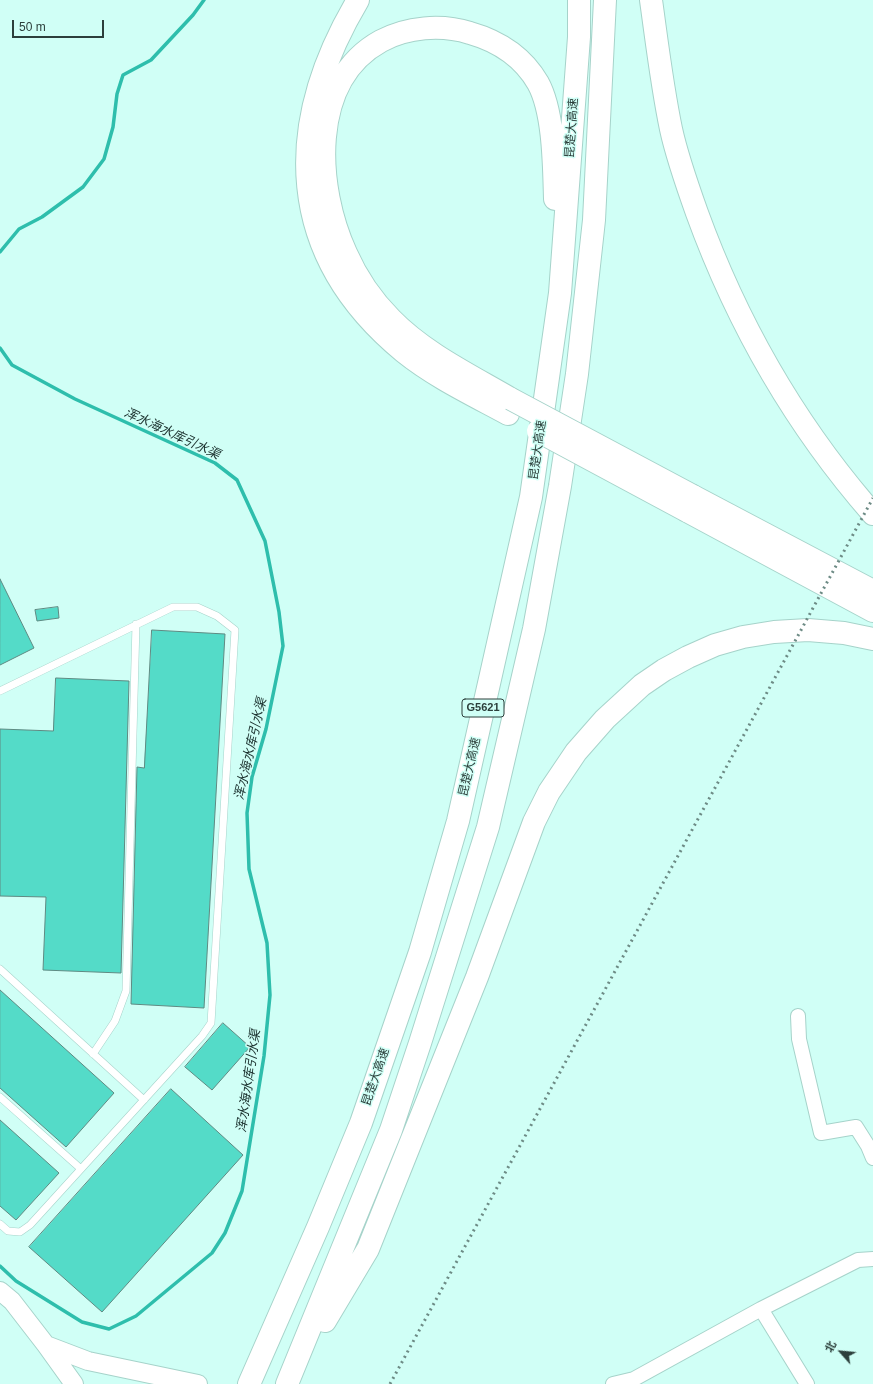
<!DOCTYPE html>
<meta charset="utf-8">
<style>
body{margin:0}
#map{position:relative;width:873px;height:1384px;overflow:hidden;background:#d0fff6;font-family:Arial,"Noto Sans SC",sans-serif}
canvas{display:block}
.north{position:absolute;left:821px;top:1332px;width:40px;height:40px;-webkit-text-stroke:3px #d0fff6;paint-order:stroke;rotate:297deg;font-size:11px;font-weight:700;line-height:16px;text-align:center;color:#2c3f3b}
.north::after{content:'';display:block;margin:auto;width:14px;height:18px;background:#2c3f3b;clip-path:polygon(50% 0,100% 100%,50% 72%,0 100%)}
.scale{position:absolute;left:12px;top:20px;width:92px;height:18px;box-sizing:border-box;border:2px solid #2c3f3b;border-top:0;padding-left:5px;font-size:12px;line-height:14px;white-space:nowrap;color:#2c3f3b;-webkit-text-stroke:3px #d0fff6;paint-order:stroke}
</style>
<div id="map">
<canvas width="873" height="1384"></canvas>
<div class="north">北</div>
<div class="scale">50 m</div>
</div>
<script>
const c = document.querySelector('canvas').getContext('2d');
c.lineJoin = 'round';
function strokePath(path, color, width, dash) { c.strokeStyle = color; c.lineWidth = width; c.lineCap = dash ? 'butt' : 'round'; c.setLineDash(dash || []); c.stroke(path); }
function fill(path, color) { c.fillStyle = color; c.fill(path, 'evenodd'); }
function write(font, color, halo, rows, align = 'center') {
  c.font = font + ' Arial,"Noto Sans SC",sans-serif'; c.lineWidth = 3; c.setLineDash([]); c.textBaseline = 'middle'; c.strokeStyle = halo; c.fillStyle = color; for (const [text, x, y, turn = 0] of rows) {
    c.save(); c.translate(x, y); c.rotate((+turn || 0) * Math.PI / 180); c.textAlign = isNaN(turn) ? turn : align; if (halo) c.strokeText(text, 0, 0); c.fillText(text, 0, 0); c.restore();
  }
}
strokePath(new Path2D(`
 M0 252 19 229 42 217 83 187 104 159 113 127 117 94 123 75 151 60 193 15 204 0
 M0 348 12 365 75 399 215 463 237 480 265 541 279 612 283 646 266 729 252 777 247 813 249 869 267 943 270 995 264 1056 242 1191 225 1233 212 1253 136 1316 109 1329 82 1322 16 1281 0 1266`), '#2ebeac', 3.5);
const building = new Path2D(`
 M0 579 34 648 0 665Z
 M58 607 59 618 37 621 35 610Z
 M152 630 225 634 204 1008 131 1004 137 767 144 768Z
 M56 678 129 681 121 973 43 970 46 897 0 896V729L53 731Z
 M0 990 114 1093 66 1147 0 1088Z
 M223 1023 250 1047 212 1090 185 1067Z
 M171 1089 243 1155 102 1312 29 1247Z
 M0 1120 59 1173 16 1220 0 1206Z`);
fill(building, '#54dbc8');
strokePath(building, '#5f8a82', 1);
const service = new Path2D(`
 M0 691 173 607H197L217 616 235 630 211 1023 202 1036 30 1225 20 1232 8 1231 0 1224
 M0 969 144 1100
 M93 1054 115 1021 126 991 136 624
 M0 1097 81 1169`);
const minor = new Path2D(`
 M798 1016 799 1039 821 1133 856 1127 868 1146 873 1158
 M761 1309 807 1384
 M613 1384 634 1379 761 1309 858 1260 873 1259`);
const tertiary = new Path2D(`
 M0 1291 12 1301 46 1345 88 1361 198 1384
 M46 1345 74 1384`);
const motorway = new Path2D(`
 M358 0C283 126 285 254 404 352 435 377 473 395 508 414
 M651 0C657 43 662 86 671 129 677 157 687 185 697 213 737 323 796 426 873 514
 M511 399C470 375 424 353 391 319 372 300 357 278 346 253 316 188 308 81 381 41 407 27 441 24 470 33 498 41 523 57 538 83 554 112 554 166 555 199
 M693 496 873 591
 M687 511 873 611
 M325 1321 368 1249 477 977 534 822 549 792 576 752 605 719 642 685 664 670 688 657 715 645 743 637 774 632 808 630 844 633 873 639
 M249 1384 318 1227 361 1123 420 952 458 821 531 497 560 293 579 37V0
 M287 1384 391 1130 420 1043 488 827 534 629 560 486 577 374 594 220 605 0`);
strokePath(service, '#a6d3ca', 8);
strokePath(minor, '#a6d3ca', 16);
strokePath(tertiary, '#a6d3ca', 20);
strokePath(motorway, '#a6d3ca', 24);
strokePath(service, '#fff', 7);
strokePath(minor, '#fff', 14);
strokePath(tertiary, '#fff', 18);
strokePath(motorway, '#fff', 22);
strokePath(new Path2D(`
 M390 1384 873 498`), '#6d8b85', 3, [2, 4]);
const motorwayBridge = new Path2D(`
 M511 399 693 496
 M538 431 687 511`);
strokePath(motorwayBridge, '#a6d3ca', 24, []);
strokePath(motorwayBridge, '#fff', 22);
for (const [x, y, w] of [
 [483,708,42]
]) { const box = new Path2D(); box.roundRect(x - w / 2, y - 9, w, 18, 3); c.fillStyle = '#d0fff6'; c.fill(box); strokePath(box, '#2c3f3b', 1); }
write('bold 11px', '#2c3f3b', null, [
 ["G5621",483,708]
]);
write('12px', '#2c3f3b', '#d0fff6', [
 ["昆楚大高速",572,128,-86],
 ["昆楚大高速",538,450,-82],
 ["昆楚大高速",470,767,-77],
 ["昆楚大高速",376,1077,-71]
]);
write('italic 13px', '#1b312e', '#d0fff6', [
 ["浑水海水库引水渠",172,434,25],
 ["浑水海水库引水渠",251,749,-77],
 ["浑水海水库引水渠",249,1081,-82]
]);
</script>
